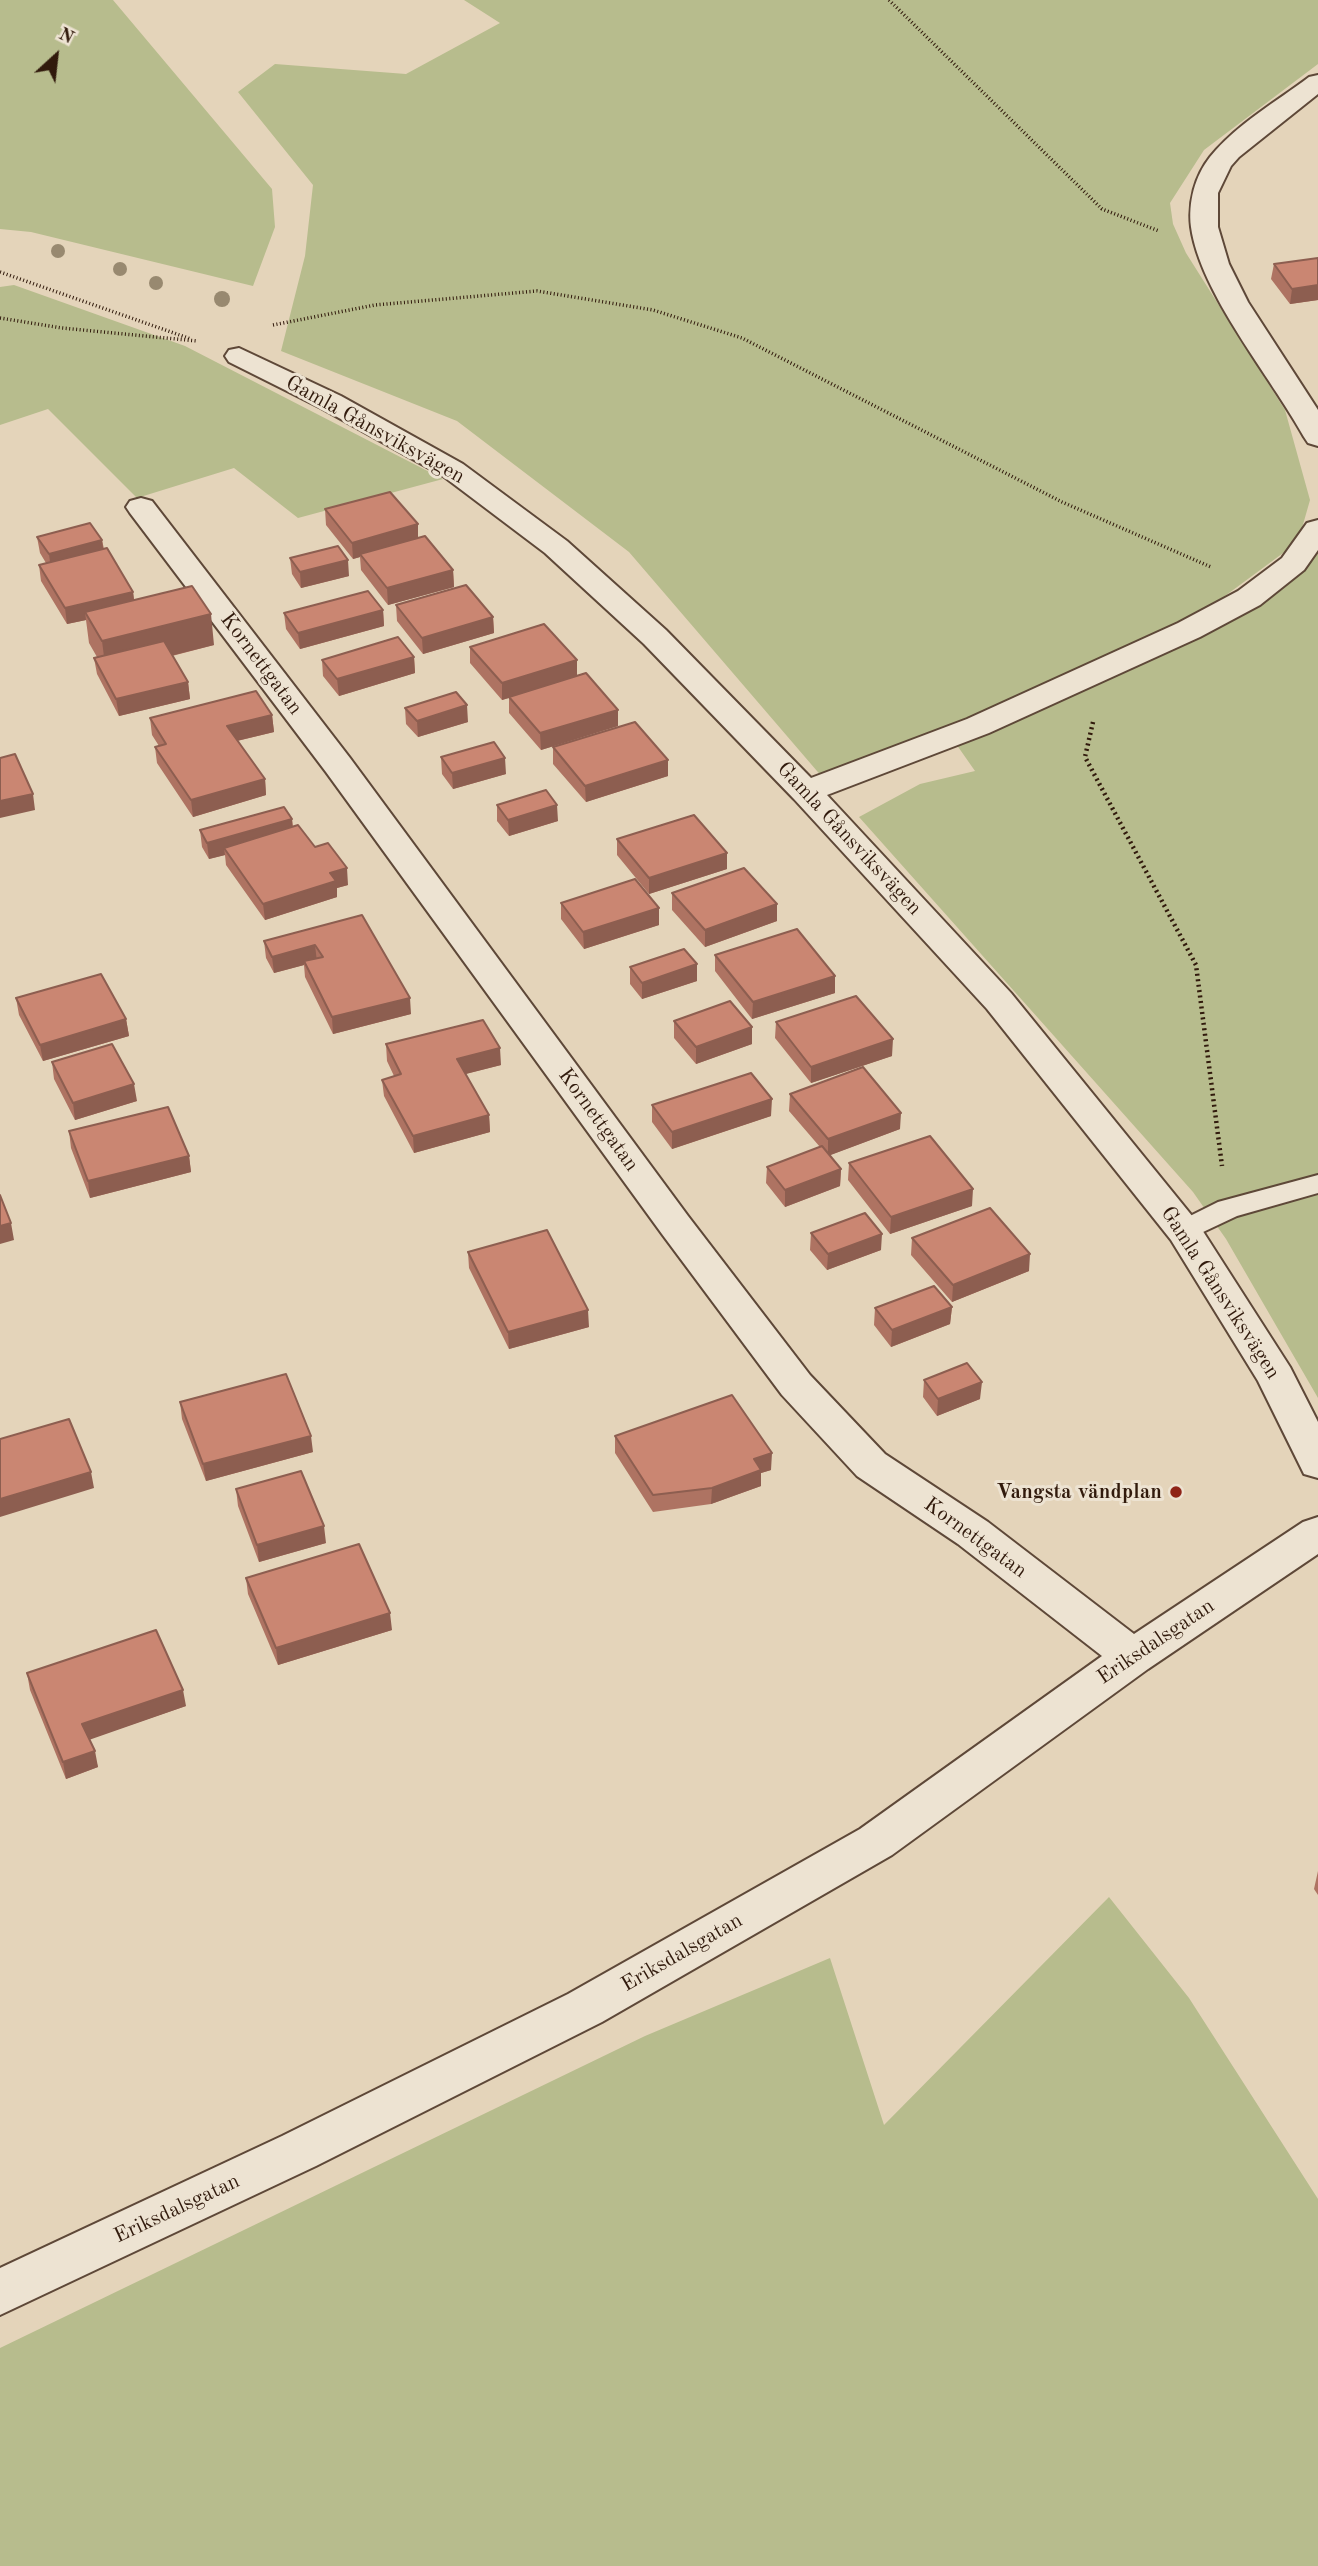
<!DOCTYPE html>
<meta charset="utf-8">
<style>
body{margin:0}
#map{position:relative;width:1318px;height:2566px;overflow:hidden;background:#e4d4ba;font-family:"Old Standard TT",serif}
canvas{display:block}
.north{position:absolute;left:21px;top:21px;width:70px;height:70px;-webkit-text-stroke:5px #ede3d2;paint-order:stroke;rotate:27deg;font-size:19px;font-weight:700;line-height:28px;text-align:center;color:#311a0c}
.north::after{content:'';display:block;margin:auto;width:24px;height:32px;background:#311a0c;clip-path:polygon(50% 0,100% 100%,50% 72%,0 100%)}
</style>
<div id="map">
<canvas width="1318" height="2566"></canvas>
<div class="north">N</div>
</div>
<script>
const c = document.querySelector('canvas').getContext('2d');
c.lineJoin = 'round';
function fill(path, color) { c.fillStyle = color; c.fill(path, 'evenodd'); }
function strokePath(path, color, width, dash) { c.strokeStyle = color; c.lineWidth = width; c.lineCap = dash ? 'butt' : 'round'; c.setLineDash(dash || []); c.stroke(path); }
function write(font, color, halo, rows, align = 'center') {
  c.font = font + ' "Old Standard TT",serif'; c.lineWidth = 6; c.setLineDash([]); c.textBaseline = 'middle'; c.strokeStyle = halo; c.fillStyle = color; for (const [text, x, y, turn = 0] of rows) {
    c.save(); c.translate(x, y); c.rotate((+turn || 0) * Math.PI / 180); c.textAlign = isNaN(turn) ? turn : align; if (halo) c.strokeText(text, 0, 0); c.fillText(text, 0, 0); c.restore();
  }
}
fill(new Path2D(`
 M0 0H113L272 189 275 227 253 286 31 232 0 229Z
 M464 0H1318V64L1204 150 1170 203 1173 224 1186 253 1285 410 1310 500 1298 542 1210 607 1103 664 823 778 629 552 457 421 281 351 305 256 313 185 238 92 275 64 406 74 500 23Z
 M14 285 185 346 443 479 298 518 234 468 137 498 48 409 0 425V287Z
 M1318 544V1398L1226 1239 1193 1192 859 817 920 784 975 771 954 741 1131 670 1233 612Z
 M1109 1897 1189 1998 1318 2199V2566H0V2348L645 2036 830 1958 884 2125Z`), '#b7bc8d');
const service = new Path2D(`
 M1318 1175V1193L1237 1216 1184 1241 1174 1238 1170 1231 1174 1224 1218 1202Z`);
const minor = new Path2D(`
 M1318 75V94L1239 157 1231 166 1218 193V227L1229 264 1248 302 1318 410V446L1308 443 1304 437C1271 377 1200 293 1191 227 1188 202 1195 176 1210 157 1237 124 1276 102 1309 77Z
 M239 348 341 396 463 464 567 541 666 630 811 778 967 719 1178 623 1238 591 1282 558 1307 523 1318 520V550L1304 570 1260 605 1200 637 989 733 827 795 1011 993 1197 1222 1290 1367 1318 1422V1478L1304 1474 1258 1381 1171 1240 987 1009 794 799 644 644 545 553 443 476 321 408 229 362 225 356 229 350Z
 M141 498 152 501 350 758 688 1216 810 1375 885 1454 988 1522 1134 1634 1303 1522 1318 1517V1554L1148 1669 892 1855 602 2022 316 2166 0 2315V2268L282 2136 568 1994 860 1829 1102 1656 958 1544 857 1476 782 1395 662 1234 326 772 130 513 126 507 130 501Z`);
strokePath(service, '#5e4838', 4);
strokePath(minor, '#5e4838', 4);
strokePath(new Path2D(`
 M889 0 1102 209 1159 231
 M0 272 191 339
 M0 318 62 328 197 341
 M273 325 375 305 537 291 653 310 742 338 1062 502 1211 567`), '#311a0c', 3.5, [1, 2.5]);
strokePath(new Path2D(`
 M1093 722 1085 757 1196 965 1222 1166`), '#311a0c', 4.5, [2, 3.5]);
fill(service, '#ede3d2');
fill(minor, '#ede3d2');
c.fillStyle = '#988970';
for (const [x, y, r] of [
 [58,251,7],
 [120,269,7],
 [156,283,7],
 [222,299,8]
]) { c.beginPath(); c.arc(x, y, r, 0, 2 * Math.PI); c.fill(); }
fill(new Path2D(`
 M1318 258V300L1290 304 1271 279 1274 264Z
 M325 509 418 524V538L453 570 454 587 388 605 361 570 360 557 353 559 326 525Z
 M37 537 102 540 104 549 133 592 134 600 214 645 172 656 188 682 190 699 119 716 97 674 94 658 97 657 89 643 86 620 67 624 41 581 39 565 46 563 40 553Z
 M290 558 349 576 301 588 292 574Z
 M396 605 493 617 494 633 423 654 397 621Z
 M383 610 384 626 300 649 286 629 284 613Z
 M470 647 577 676 618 710V726L541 750 509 713V698L502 700 470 663Z
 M414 657 415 673 339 696 323 676 322 660Z
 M405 708 468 722 418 737 406 724Z
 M272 715 274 732 237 741 265 779 266 795 193 817 157 763 155 747 159 746 152 735 150 718Z
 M553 747 668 760V776L586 802 553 764Z
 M441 757 506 774 453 789 442 774Z
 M497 805 558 821 509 836 497 821Z
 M292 819 293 827 315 847 348 885 337 888V897L265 920 226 865 225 855 209 859 202 847 200 830Z
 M617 839 727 869 649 894 617 855Z
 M672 893 777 921 705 947 672 910Z
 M561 903 659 925 584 949 561 919Z
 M362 915 411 1014 333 1034 305 977 304 965 274 973 266 958 264 941Z
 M715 955 835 976V993L752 1019 715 971Z
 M630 967 697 981 642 999 630 984Z
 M16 998 126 1019 129 1036 43 1061 19 1015Z
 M674 1021 752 1027V1044L696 1064 674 1038Z
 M776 1022 892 1056 811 1083 775 1038Z
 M386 1044 501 1065 465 1074 489 1115 490 1132 414 1153 384 1096 382 1080 394 1076 387 1061Z
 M52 1062 137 1101 75 1120 54 1079Z
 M790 1094 900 1129 830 1155 841 1169 840 1186 785 1207 766 1183 767 1167 820 1147 789 1111Z
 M652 1105 771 1116 672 1149 652 1122Z
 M69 1131 189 1156 191 1172 90 1198 71 1148Z
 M849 1163 972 1206 890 1234 848 1180Z
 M811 1233 881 1250 827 1270 810 1250Z
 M912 1238 1029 1271 952 1302 911 1255Z
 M468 1252 589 1327 509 1349 469 1268Z
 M952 1307 950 1324 891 1347 874 1325 875 1308Z
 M924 1380 980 1399 937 1416 923 1397Z
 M180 1402 313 1452 206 1481 182 1419Z
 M615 1436 771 1470 761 1473V1486L711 1504 653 1512 615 1453Z
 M236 1489 326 1543 259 1562 238 1506Z
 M246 1578 392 1630 278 1665 248 1594Z
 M27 1673 186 1706 89 1739 98 1767 66 1779 30 1690Z
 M1318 1871V1895L1314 1889Z`), '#ae7362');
fill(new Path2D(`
 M1318 285V300L1290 304 1292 289Z
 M418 524V540L360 554V557L353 559 352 543Z
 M102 540 104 556 51 570 49 554Z
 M348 560 349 576 301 588 300 572Z
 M453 570 454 587 388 605 387 588Z
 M133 592 135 608 85 612 86 620 67 624 65 608Z
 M383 610 384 626 300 649 298 633Z
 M211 614 214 645 106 672 102 641Z
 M493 617 494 633 423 654 422 638Z
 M414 657 415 673 339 696 337 679Z
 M577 660V676L502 700V683Z
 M188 682 190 699 119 716 116 699Z
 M467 705 468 722 418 737 417 721Z
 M618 710V726L541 750 540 733Z
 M272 715 274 732 228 743 227 726Z
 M505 758 506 774 453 789 452 773Z
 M668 760V776L586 802 585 786Z
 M265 779 266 795 193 817 191 800Z
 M33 794 35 810 0 818V801Z
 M557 805 558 821 509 836 508 820Z
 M292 819 293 835 224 848 225 855 209 859 207 843Z
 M727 853V869L649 894V878Z
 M347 868 348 885 337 888V897L265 920 263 904 330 873Z
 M777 904V921L705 947V930Z
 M659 908V925L584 949 583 932Z
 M315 945 317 962 304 961V965L274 973 272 957Z
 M697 964V981L642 999V983Z
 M835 976V993L752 1019 753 1002Z
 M410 998 411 1014 333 1034 332 1017Z
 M126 1019 129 1036 43 1061 40 1045Z
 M752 1027V1044L696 1064V1047Z
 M893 1039 892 1056 811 1083V1067Z
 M500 1048 501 1065 458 1076 457 1059Z
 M134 1084 137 1101 75 1120 73 1103Z
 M772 1099 771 1116 672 1149V1132Z
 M901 1113 900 1129 828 1156V1139Z
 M489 1115 490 1132 414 1153 413 1136Z
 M189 1156 191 1172 90 1198 88 1181Z
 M841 1169 840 1186 785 1207V1190Z
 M973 1189 972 1206 890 1234 891 1217Z
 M11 1223 14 1240 0 1244V1226Z
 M882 1234 881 1250 827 1270 828 1254Z
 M1030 1254 1029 1271 952 1302 953 1285Z
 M952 1307 950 1324 891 1347 892 1330Z
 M588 1310 589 1327 509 1349 508 1332Z
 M982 1382 980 1399 937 1416 938 1399Z
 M311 1436 313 1452 206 1481 203 1464Z
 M772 1453 771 1470 761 1473V1486L711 1504 712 1488 754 1459Z
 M91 1472 94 1488 0 1517V1499Z
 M324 1526 326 1543 259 1562 257 1545Z
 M390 1613 392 1630 278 1665 276 1648Z
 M183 1690 186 1706 86 1741 82 1724Z
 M95 1751 98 1767 66 1779 63 1762Z`), '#8d5e50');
const building = new Path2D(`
 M1318 258V285L1292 289 1274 264Z
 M390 492 418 524 352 543 325 509Z
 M90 523 102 540 49 554 37 537Z
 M425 536 453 570 387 588 360 554Z
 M338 546 348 560 300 572 290 558Z
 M107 548 133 592 65 608 39 565Z
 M466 585 493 617 422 638 396 605Z
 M192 586 211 614 102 641 85 612Z
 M368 591 383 610 298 633 284 613Z
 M544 624 577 660 502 683 470 647Z
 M398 637 414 657 337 679 322 660Z
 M164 641 188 682 116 699 94 658Z
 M586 673 618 710 540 733 509 697Z
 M256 691 272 715 227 726 265 779 191 800 155 747 166 744 150 718Z
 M456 692 467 705 417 721 405 708Z
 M635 722 668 760 585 786 553 747Z
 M494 742 505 758 452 773 441 757Z
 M15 754 33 794 0 801V758Z
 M546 790 557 805 508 820 497 805Z
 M284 807 292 819 207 843 200 830Z
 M694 815 727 853 649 878 617 839Z
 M298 825 315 847 328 843 347 868 330 873 336 881 263 904 224 848Z
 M744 868 777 904 705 930 672 893Z
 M635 879 659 908 583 932 561 903Z
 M362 915 410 998 332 1017 304 961 323 957 315 945 272 957 264 941Z
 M797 929 835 976 753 1002 715 955Z
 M684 949 697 964 642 983 630 967Z
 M101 974 126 1019 40 1045 16 998Z
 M856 996 893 1039 811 1067 776 1022Z
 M730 1001 752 1027 696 1047 674 1021Z
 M483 1020 500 1048 457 1059 489 1115 413 1136 382 1080 401 1074 386 1044Z
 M112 1044 134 1084 73 1103 52 1062Z
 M863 1067 901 1113 828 1139 790 1094Z
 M751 1073 772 1099 672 1132 652 1105Z
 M168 1107 189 1156 88 1181 69 1131Z
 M930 1136 973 1189 891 1217 849 1163Z
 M822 1146 841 1169 785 1190 767 1167Z
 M0 1195 11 1223 0 1226Z
 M990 1208 1030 1254 953 1285 912 1238Z
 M865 1213 882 1234 828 1254 811 1233Z
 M547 1230 588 1310 508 1332 468 1252Z
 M934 1286 952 1307 892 1330 875 1308Z
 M967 1363 982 1382 938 1399 924 1380Z
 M286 1374 311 1436 203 1464 180 1402Z
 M732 1395 772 1453 754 1459 761 1470 712 1488 653 1495 615 1436Z
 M69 1419 91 1472 0 1499V1439Z
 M301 1471 324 1526 257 1545 236 1489Z
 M359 1544 390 1613 276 1648 246 1578Z
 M156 1630 183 1690 82 1724 95 1751 63 1762 27 1673Z`);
fill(building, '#ca8672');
strokePath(building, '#8d5e50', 2);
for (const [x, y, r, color] of [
 [1176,1492,7,"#8f2418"]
]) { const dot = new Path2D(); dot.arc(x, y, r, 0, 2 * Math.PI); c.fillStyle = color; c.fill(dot); strokePath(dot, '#ede3d2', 2.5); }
write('21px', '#311a0c', '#ede3d2', [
 ["Gamla Gånsviksvägen",375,430,29],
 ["Kornettgatan",261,664,53],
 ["Gamla Gånsviksvägen",849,839,47],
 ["Kornettgatan",598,1120,54],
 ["Gamla Gånsviksvägen",1220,1293,57],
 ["Kornettgatan",975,1538,36],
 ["Eriksdalsgatan",1156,1642,-34],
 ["Eriksdalsgatan",682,1953,-30],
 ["Eriksdalsgatan",177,2209,-25]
]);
write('bold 21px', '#311a0c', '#ede3d2', [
 ["Vangsta vändplan",1162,1492]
], 'right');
</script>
